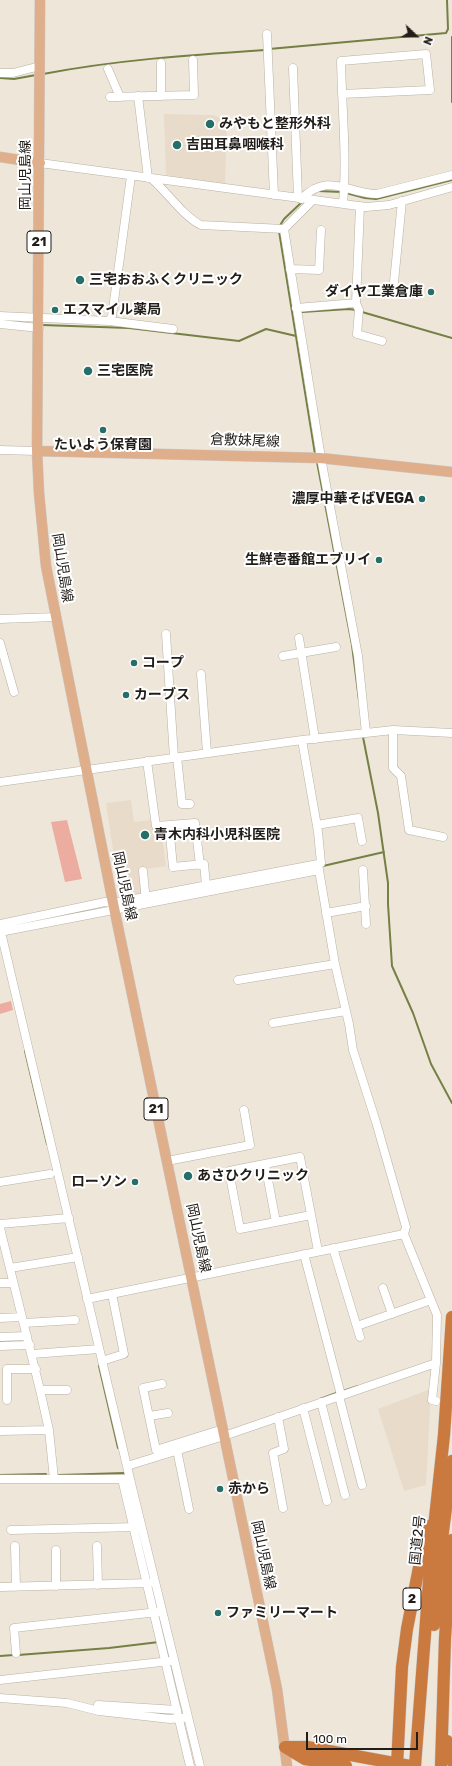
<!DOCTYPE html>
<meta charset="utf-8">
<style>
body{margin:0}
#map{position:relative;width:452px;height:1766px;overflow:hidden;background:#efe6da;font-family:Rubik,sans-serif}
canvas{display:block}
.north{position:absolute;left:396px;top:16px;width:40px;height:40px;-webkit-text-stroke:3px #fff;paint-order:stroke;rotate:112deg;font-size:11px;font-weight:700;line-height:16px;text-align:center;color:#211d19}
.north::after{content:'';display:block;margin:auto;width:14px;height:18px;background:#211d19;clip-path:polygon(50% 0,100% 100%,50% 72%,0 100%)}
.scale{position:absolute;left:306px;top:1732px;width:112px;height:18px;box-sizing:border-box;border:2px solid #211d19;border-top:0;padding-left:5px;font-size:12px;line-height:14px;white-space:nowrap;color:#211d19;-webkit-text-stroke:3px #fff;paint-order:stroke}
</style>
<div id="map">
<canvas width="452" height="1766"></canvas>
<div class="north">N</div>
<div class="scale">100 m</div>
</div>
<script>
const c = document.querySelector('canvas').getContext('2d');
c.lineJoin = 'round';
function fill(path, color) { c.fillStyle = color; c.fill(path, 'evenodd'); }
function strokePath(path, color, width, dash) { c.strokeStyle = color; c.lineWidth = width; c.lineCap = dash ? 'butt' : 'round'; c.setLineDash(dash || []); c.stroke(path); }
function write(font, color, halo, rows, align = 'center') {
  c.font = font + ' Rubik,"Noto Sans JP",sans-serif'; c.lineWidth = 4; c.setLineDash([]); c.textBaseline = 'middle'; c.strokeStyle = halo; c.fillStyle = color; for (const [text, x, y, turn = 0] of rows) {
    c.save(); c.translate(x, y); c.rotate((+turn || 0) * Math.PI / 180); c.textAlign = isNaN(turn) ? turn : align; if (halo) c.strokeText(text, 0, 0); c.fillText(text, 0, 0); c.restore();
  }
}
fill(new Path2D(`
 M164 114 213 115 217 116 227 126 225 184 166 175Z
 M131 800 134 822 151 820 152 829 161 828 166 866 139 870 143 893 120 897 106 803Z
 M431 1389 426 1485 404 1491 378 1409Z`), '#e9dbc9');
fill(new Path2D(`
 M67 820 82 879 65 882 51 822Z
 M11 1001 13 1010 0 1014V1004Z`), '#ecada0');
strokePath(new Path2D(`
 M452 37V102
 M269 49 446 33 448 29 447 0
 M43 74C116 60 190 55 265 50
 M0 78 14 79 36 75
 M318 191 342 192
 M346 193 365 198 376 199 452 180
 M279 227 284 219 303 201
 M279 231 315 454
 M302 312 349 309 356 310
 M362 312 452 338
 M42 325 129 328 239 341 266 329 296 336
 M317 462 352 645 359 700
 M363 737 378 813 388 883V904L392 966 413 1013 431 1064 452 1103
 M323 866 384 852
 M25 1051 47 1144
 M99 1366 118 1448
 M343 1391 358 1386
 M320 1399 339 1392
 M0 1475 46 1474
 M59 1475 124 1473
 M18 1655 109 1648 159 1642
 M0 1656 14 1655`), '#748044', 2);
const minor = new Path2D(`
 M267 34 274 195
 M161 63V96
 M293 68 298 198
 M108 69 120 97
 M0 73H13L40 66
 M342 94 430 90 426 54 341 61C342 109 347 157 343 204
 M138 96 148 178
 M110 97 194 95 193 60
 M40 163 366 207 389 205 452 187
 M152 179C167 192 184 217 201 225L284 229
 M301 199C329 171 347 194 377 194L452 175
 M313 200 284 229 321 458 358 656 366 733
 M290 269 319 270 321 230
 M393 292 402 201
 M356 303 359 310 357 334 382 341
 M296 308 356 303 360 206
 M0 316 109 321 112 316 131 176
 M109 321 173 329
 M0 324 39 328
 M0 450 37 451
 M0 619 56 617
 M166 634 174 758
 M299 638 315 739
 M0 643 14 692
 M283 656 336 647
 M201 674 207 753
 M393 730V768L401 776 409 830 443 837
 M302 740 318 832 321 863 318 864 319 870 335 964 349 1024 353 1050 376 1122 406 1227 404 1234 437 1315 436 1363 432 1400 436 1401
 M177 757 182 804H190
 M147 761 156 826 195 823 200 865
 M0 782 302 740 366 733 393 730 452 733
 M169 825 173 867 204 864 206 885
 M317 825 358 818 362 841
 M363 870 366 924
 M143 871 146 902
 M326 913 366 906
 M0 924 105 902 113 903 318 864
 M0 928 130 1479 200 1766
 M0 932 319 870
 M238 980 335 964
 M273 1023 346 1011
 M167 1161 250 1145 244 1110
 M265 1164 276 1222
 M0 1182 50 1174
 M311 1215 240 1229 229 1171 300 1157 318 1251
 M0 1224 69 1218
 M0 1228 40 1390 49 1430 54 1479
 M333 1248 360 1337
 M304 1254 341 1395
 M10 1268 78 1257
 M0 1283H13
 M383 1288 392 1314
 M87 1299 404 1234
 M0 1318 22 1317
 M24 1323 75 1320
 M357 1326 431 1300
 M0 1337 27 1336
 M0 1346 30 1345
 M32 1354 99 1349
 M102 1361 124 1354 112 1294
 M162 1384 143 1388 156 1450 223 1429
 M40 1390H67
 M339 1396 362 1485
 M7 1400V1369H36
 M321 1402 345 1495
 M303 1408 327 1501
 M149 1416 168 1413
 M278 1417 284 1449 273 1453 283 1508
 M0 1431 49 1430
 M177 1450 189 1509
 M127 1466 224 1436 436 1363
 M0 1479H127
 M122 1479 190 1766
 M11 1530 137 1527
 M15 1546 16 1587
 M97 1546 98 1585
 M56 1550V1586
 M1 1587 150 1583
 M16 1653 14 1628 158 1612
 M0 1680 170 1661
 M0 1698 67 1703 99 1711 170 1719 183 1718
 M98 1705 177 1710`);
const major = new Path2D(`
 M40 0 37 451 39 493 46 566 113 903 277 1689 287 1766
 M0 157 40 163
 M37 451 320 458 452 472`);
const highway = new Path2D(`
 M434 1625 440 1555 452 1461
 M447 1741 448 1753 452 1761
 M285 1747H307L410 1766
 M285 1747 305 1759 346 1766
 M397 1766 402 1667 407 1629 427 1526
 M415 1766 431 1555 444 1435 452 1317
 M441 1766 445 1638 452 1540`);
strokePath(minor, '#b8b0a4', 9);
strokePath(major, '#cac9c8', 11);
strokePath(highway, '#cac9c8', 13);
strokePath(minor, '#fff', 8);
strokePath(major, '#dfaf8c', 10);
strokePath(highway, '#ca793f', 12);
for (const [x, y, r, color] of [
 [210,124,5,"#266f68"],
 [177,145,5,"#266f68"],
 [80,280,5,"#266f68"],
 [431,292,4,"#266f68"],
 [55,310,4,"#266f68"],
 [88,371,5,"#266f68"],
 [103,430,4,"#266f68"],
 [422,499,4,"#266f68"],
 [379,560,4,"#266f68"],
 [134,663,4,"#266f68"],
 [126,695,4,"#266f68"],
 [145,835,5,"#266f68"],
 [188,1176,5,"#266f68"],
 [135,1182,4,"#266f68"],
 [220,1489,4,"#266f68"],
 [218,1613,4,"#266f68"]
]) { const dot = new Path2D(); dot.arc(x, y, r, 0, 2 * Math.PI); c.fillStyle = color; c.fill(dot); strokePath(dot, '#fff', 1.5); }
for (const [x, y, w] of [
 [39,242,24],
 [156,1109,24],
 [412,1599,18]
]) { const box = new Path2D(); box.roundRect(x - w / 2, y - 11, w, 22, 3); c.fillStyle = '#fff'; c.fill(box); strokePath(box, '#211d19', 1); }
write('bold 13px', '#211d19', null, [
 ["21",39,242],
 ["21",156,1109],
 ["2",412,1599]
]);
write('bold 14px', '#211d19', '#fff', [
 ["みやもと整形外科",219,124],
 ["吉田耳鼻咽喉科",186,145],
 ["三宅おおふくクリニック",89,280],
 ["ダイヤ工業倉庫",423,292,"right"],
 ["エスマイル薬局",63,310],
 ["三宅医院",97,371],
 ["たいよう保育園",103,445,"center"],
 ["濃厚中華そばVEGA",414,499,"right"],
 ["生鮮壱番館エブリイ",371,560,"right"],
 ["コープ",142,663],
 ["カーブス",134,695],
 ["青木内科小児科医院",154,835],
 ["あさひクリニック",197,1176],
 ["ローソン",127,1182,"right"],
 ["赤から",228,1489],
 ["ファミリーマート",226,1613]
], 'left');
write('14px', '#211d19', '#fff', [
 ["岡山児島線",26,175,-90],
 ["倉敷妹尾線",245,441,2],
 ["岡山児島線",62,568,81],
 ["岡山児島線",124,886,78],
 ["岡山児島線",198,1238,78],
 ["国道2号",418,1540,-84],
 ["岡山児島線",263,1555,78]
]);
</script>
